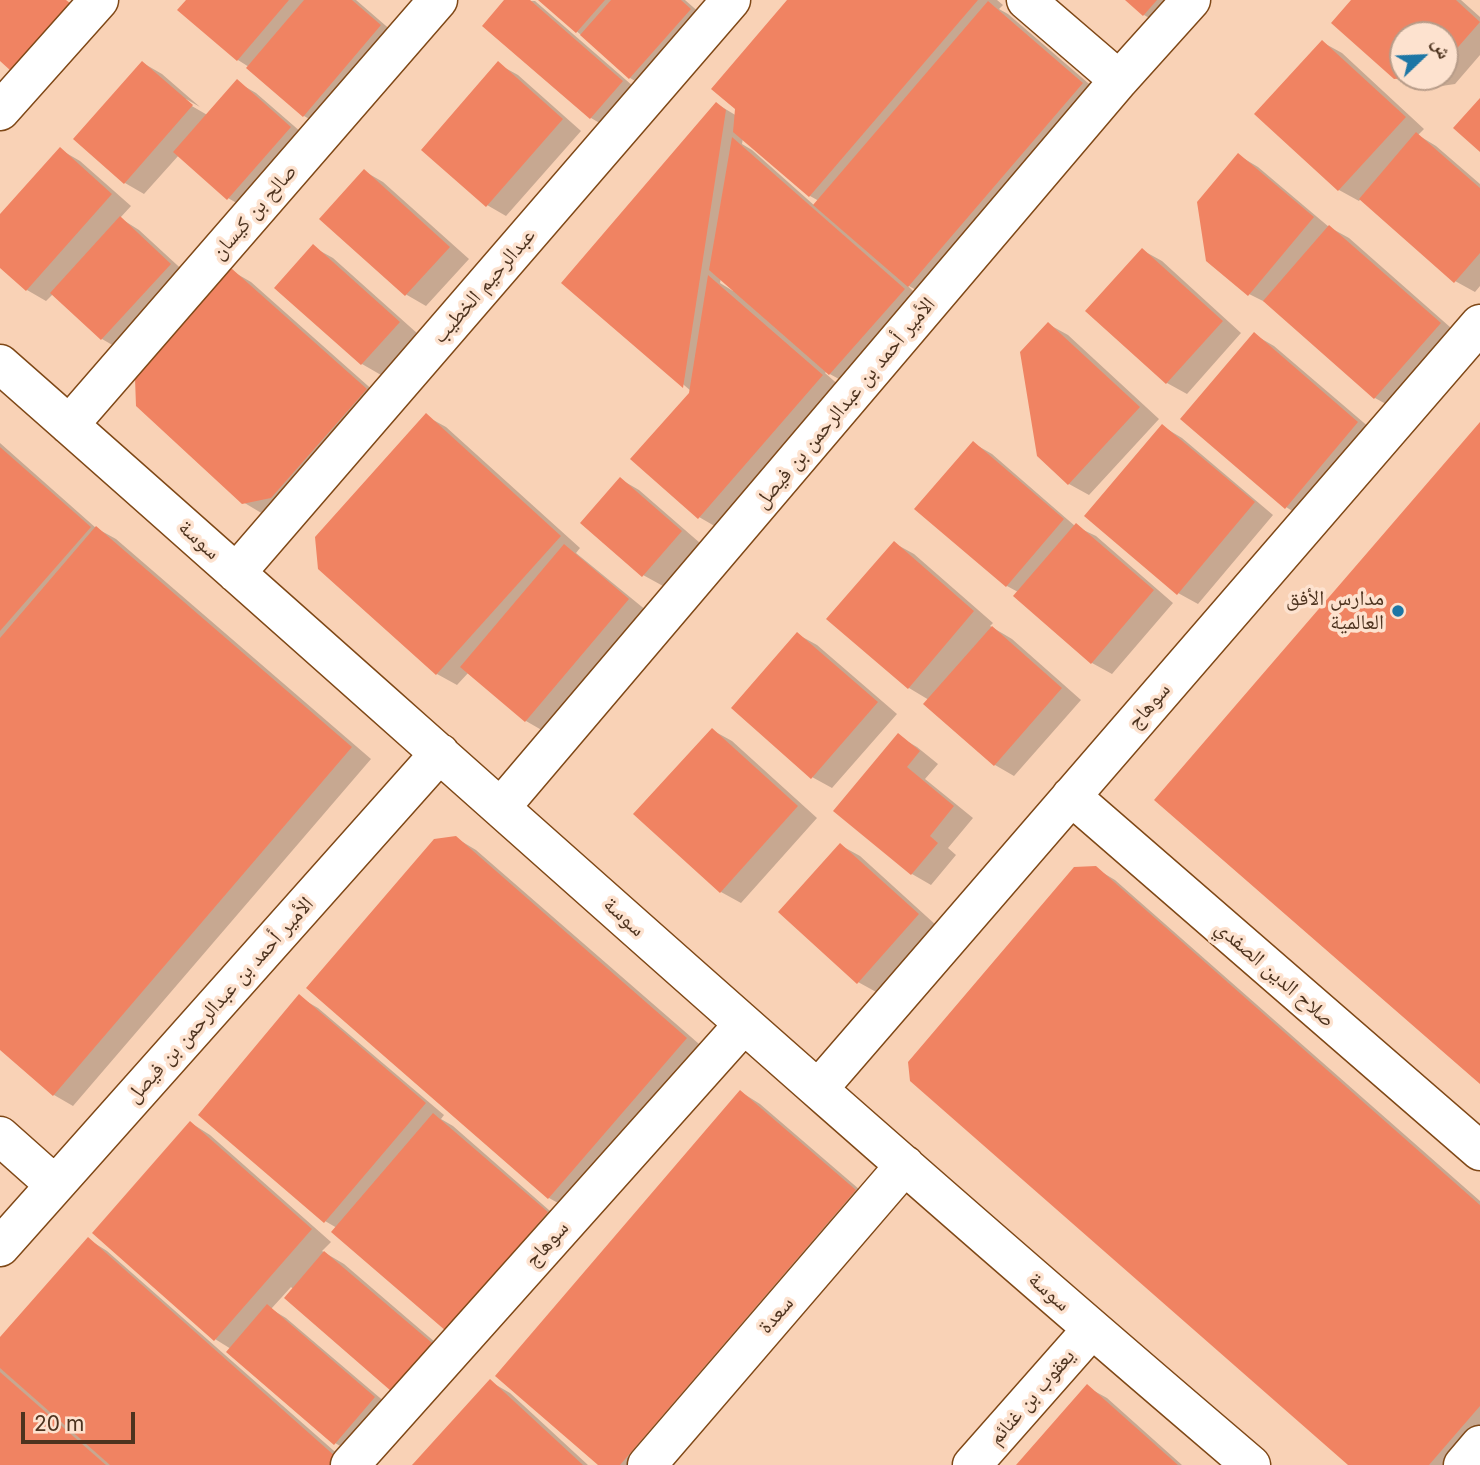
<!DOCTYPE html>
<meta charset="utf-8">
<style>
body{margin:0}
#map{position:relative;width:1480px;height:1465px;overflow:hidden;background:#f9d2b6;font-family:Inter,"Noto Naskh Arabic",sans-serif}
canvas{display:block}
.north{position:absolute;left:1389px;top:21px;width:70px;height:70px;box-sizing:border-box;background:#fde2cf;border:2px solid #b79c89;border-radius:50%;rotate:67deg;font-size:19px;font-weight:700;line-height:28px;text-align:center;color:#4d331f}
.north::after{content:'';display:block;margin:auto;width:24px;height:32px;background:#1d76a5;clip-path:polygon(50% 0,100% 100%,50% 72%,0 100%)}
.scale{position:absolute;left:21px;top:1412px;width:114px;height:32px;box-sizing:border-box;border:4px solid #4d331f;border-top:0;padding-left:9px;font-size:21px;line-height:24px;white-space:nowrap;color:#4d331f;-webkit-text-stroke:5px #fde2cf;paint-order:stroke}
</style>
<div id="map">
<canvas width="1480" height="1465"></canvas>
<div class="north">ش</div>
<div class="scale">20 m</div>
</div>
<script>
const c = document.querySelector('canvas').getContext('2d');
c.lineJoin = 'round';
function fill(path, color) { c.fillStyle = color; c.fill(path, 'evenodd'); }
function strokePath(path, color, width, dash) { c.strokeStyle = color; c.lineWidth = width; c.lineCap = dash ? 'butt' : 'round'; c.setLineDash(dash || []); c.stroke(path); }
function write(font, color, halo, rows, align = 'center') {
  c.font = font + ' Inter,"Noto Naskh Arabic",sans-serif'; c.lineWidth = 7; c.setLineDash([]); c.textBaseline = 'middle'; c.strokeStyle = halo; c.fillStyle = color; for (const [text, x, y, turn = 0] of rows) {
    c.save(); c.translate(x, y); c.rotate((+turn || 0) * Math.PI / 180); c.textAlign = isNaN(turn) ? turn : align; if (halo) c.strokeText(text, 0, 0); c.fillText(text, 0, 0); c.restore();
  }
}
fill(new Path2D(`
 M188 0H356L400 38 323 127 304 116 249 67 238 60Z
 M507 0 535 1 641 93 610 129 591 118Z
 M541 0H685L709 21 649 89 630 78Z
 M789 0H997L1003 5 999 9 1008 14 1102 95 929 297 907 285 923 301 850 385 826 372 825 373 841 387 718 528 699 517 691 391 564 283 717 104 737 116ZM743 138 810 196 819 201 815 206 752 150 742 144ZM721 278 734 289 733 291 720 283Z
 M1127 0H1186L1163 26 1144 15Z
 M1354 0H1461L1480 17V55L1455 84 1415 90 1395 78ZM1403 35H1445V77H1403Z
 M1322 42 1342 53 1424 129 1418 135 1436 146 1480 184V286L1475 292 1455 281 1361 198 1359 201 1339 190 1257 114Z
 M143 63 162 74 200 107 186 99 185 102 209 116 237 82 256 93 309 139 247 209 228 198 179 155 144 194 125 183Z
 M498 64 518 75 581 131 506 216 487 205Z
 M61 150 80 161 131 206 120 218 139 230 189 276 121 350 102 339 53 294 46 301 27 290 0 266V217Z
 M1238 155 1258 167 1329 227 1349 238 1459 335 1395 409 1375 398 1269 304 1249 294Z
 M364 171 383 182 469 259 426 306 407 295 322 219Z
 M313 247 333 258 418 334 381 375 362 364Z
 M1142 250 1162 261 1241 333 1187 394 1167 383 1087 311Z
 M232 271 251 282 385 401 263 514 243 502Z
 M1048 324 1068 335 1159 419 1089 495 1069 484 1039 455Z
 M1255 335 1274 346 1377 434 1305 519 1286 507Z
 M426 416 446 427 580 548 576 553 647 611 545 732 526 721 469 672 457 685 437 674 319 568Z
 M1162 426 1182 438 1273 515 1198 604 1178 593Z
 M0 443 96 528 116 539 371 759 73 1106 54 1095 0 1048Z
 M973 443 992 454 1075 526 1096 536 1173 603 1112 674 1092 663 1015 596 1018 592 1007 586Z
 M620 479 639 490 700 543 663 586 643 575Z
 M894 543 914 554 993 623 990 626 1012 639 1081 700 1014 776 995 765 929 700 909 688Z
 M797 634 817 645 897 714 832 788 812 777Z
 M712 730 732 741 817 818 741 903 721 892Z
 M898 736 917 747 938 764 925 779 973 818 948 848 956 855 931 885 912 874Z
 M456 838 476 850 706 1050 569 1209 549 1198 308 988Z
 M840 845 860 856 937 926 878 993 858 982Z
 M1095 868 1115 880 1480 1201V1440L1458 1465H1350Z
 M299 997 318 1008 444 1115 441 1119 453 1126 566 1225 466 1341 337 1228 325 1221 200 1115Z
 M741 1092 760 1104 874 1202 649 1465H601Z
 M191 1123 210 1135 331 1242 322 1251 344 1264 450 1355 411 1401 291 1287 271 1309 286 1318 393 1409 354 1454 335 1443 231 1349 215 1339 95 1232Z
 M88 1239 107 1251 350 1465H0V1368L2 1367 0 1340Z
 M491 1382 510 1393 588 1465H415Z
 M1087 1387 1107 1398 1182 1465H1018Z`), '#0003');
fill(new Path2D(`
 M0 0H66L70 3 11 71 0 61Z
 M186 0H289L237 61 177 10Z
 M304 0H352L381 25 303 117 246 68Z
 M504 0H530L623 81 590 119 482 26Z
 M538 0H605L576 33Z
 M611 0H681L691 9 629 79 580 35Z
 M787 0H978L809 197 733 132 735 109 711 89Z
 M1125 0H1157L1143 16Z
 M1351 0H1456L1480 22 1445 62V35H1403V78L1394 79 1331 23Z
 M988 1 1083 83 908 287 813 205Z
 M1322 40 1406 117 1338 191 1254 114Z
 M142 61 193 105 124 184 73 139Z
 M498 61 563 119 486 207 421 150Z
 M237 79 291 127 227 200 173 152Z
 M1480 98V152L1453 128Z
 M716 102 726 110 683 388 561 283Z
 M1416 132 1480 188V253L1454 283 1359 199Z
 M732 137 905 289 829 375 709 270Z
 M60 147 112 194 26 291 0 268V214Z
 M1238 153 1314 217 1248 296 1206 261 1197 202Z
 M364 169 450 247 405 296 319 219Z
 M120 216 171 264 101 340 50 293Z
 M1329 225 1441 323 1374 399 1263 301Z
 M313 244 400 322 361 365 274 288Z
 M1142 248 1223 321 1166 384 1085 311Z
 M231 268 367 389 271 498 242 504 136 406 135 378Z
 M708 275 823 375 698 519 630 459 689 393Z
 M1048 322 1140 407 1068 485 1037 456 1020 352Z
 M1254 332 1358 422 1285 509 1180 419Z
 M426 413 561 536 436 675 318 569 315 537Z
 M1480 422V1084L1154 800Z
 M1162 424 1255 502 1177 595 1084 516Z
 M973 441 1064 519 1006 587 914 509Z
 M0 447 91 527 0 631Z
 M620 477 682 531 642 577 580 523Z
 M1076 523 1154 590 1091 664 1013 596Z
 M96 526 352 747 53 1096 0 1050V638Z
 M894 541 974 611 908 689 826 619Z
 M564 544 629 599 525 722 460 667Z
 M992 626 1062 688 994 766 923 704Z
 M797 632 878 702 811 779 731 708Z
 M712 728 798 806 720 893 633 814Z
 M898 733 920 751 907 767 954 806 930 836 938 843 911 875 833 811Z
 M456 836 687 1038 548 1199 306 988 434 839Z
 M840 843 919 914 857 984 778 912Z
 M1096 866 1480 1205V1406L1429 1465H1348L910 1081 908 1062 1074 867Z
 M299 994 426 1103 324 1223 198 1115Z
 M740 1090 856 1190 620 1465H598L495 1376Z
 M433 1113 548 1212 446 1331 331 1232Z
 M190 1121 312 1229 214 1341 92 1233Z
 M88 1237 336 1457 330 1465H110L0 1368V1337Z
 M324 1251 432 1343 391 1391 284 1298Z
 M267 1304 375 1397 334 1445 226 1352Z
 M0 1372 106 1465H0Z
 M490 1379 583 1465H412Z
 M1087 1384 1178 1465H1016Z`), '#f08362');
const minor = new Path2D(`
 M1026 0 1119 80
 M0 111 99 0
 M0 364C417 731 828 1105 1251 1465
 M69 425 438 0
 M236 573 731 0
 M1071 796 1480 1151
 M501 807 1119 80 1191 0
 M819 1088 1480 324
 M0 1136 55 1185
 M0 1247 440 753
 M350 1465 744 1024
 M647 1465 905 1165
 M972 1465 1092 1329
 M1463 1465 1480 1445`);
strokePath(minor, '#7f4817', 41);
strokePath(minor, '#fff', 38);
for (const [x, y, r, color] of [
 [1398,611,7,"#1d76a5"]
]) { const dot = new Path2D(); dot.arc(x, y, r, 0, 2 * Math.PI); c.fillStyle = color; c.fill(dot); strokePath(dot, '#fde2cf', 2.5); }
write('21px', '#4d331f', '#fde2cf', [
 ["صالح بن كيسان",254,212,-49],
 ["عبدالرحيم الخطيب",484,286,-49],
 ["الأمير أحمد بن عبدالرحمن بن فيصل",845,403,-50],
 ["سوسة",199,540,42],
 ["سوهاج",1149,706,-49],
 ["سوسة",624,917,42],
 ["صلاح الدين الصفدي",1275,974,41],
 ["الأمير أحمد بن عبدالرحمن بن فيصل",220,1000,-48],
 ["سوهاج",547,1244,-48],
 ["سوسة",1049,1292,41],
 ["سعدة",776,1315,-49],
 ["يعقوب بن غنائم",1032,1397,-49]
]);
write('21px', '#4d331f', '#fde2cf', [
 ["مدارس الأفق",1384,599],
 ["العالمية",1384,623]
], 'right');
</script>
